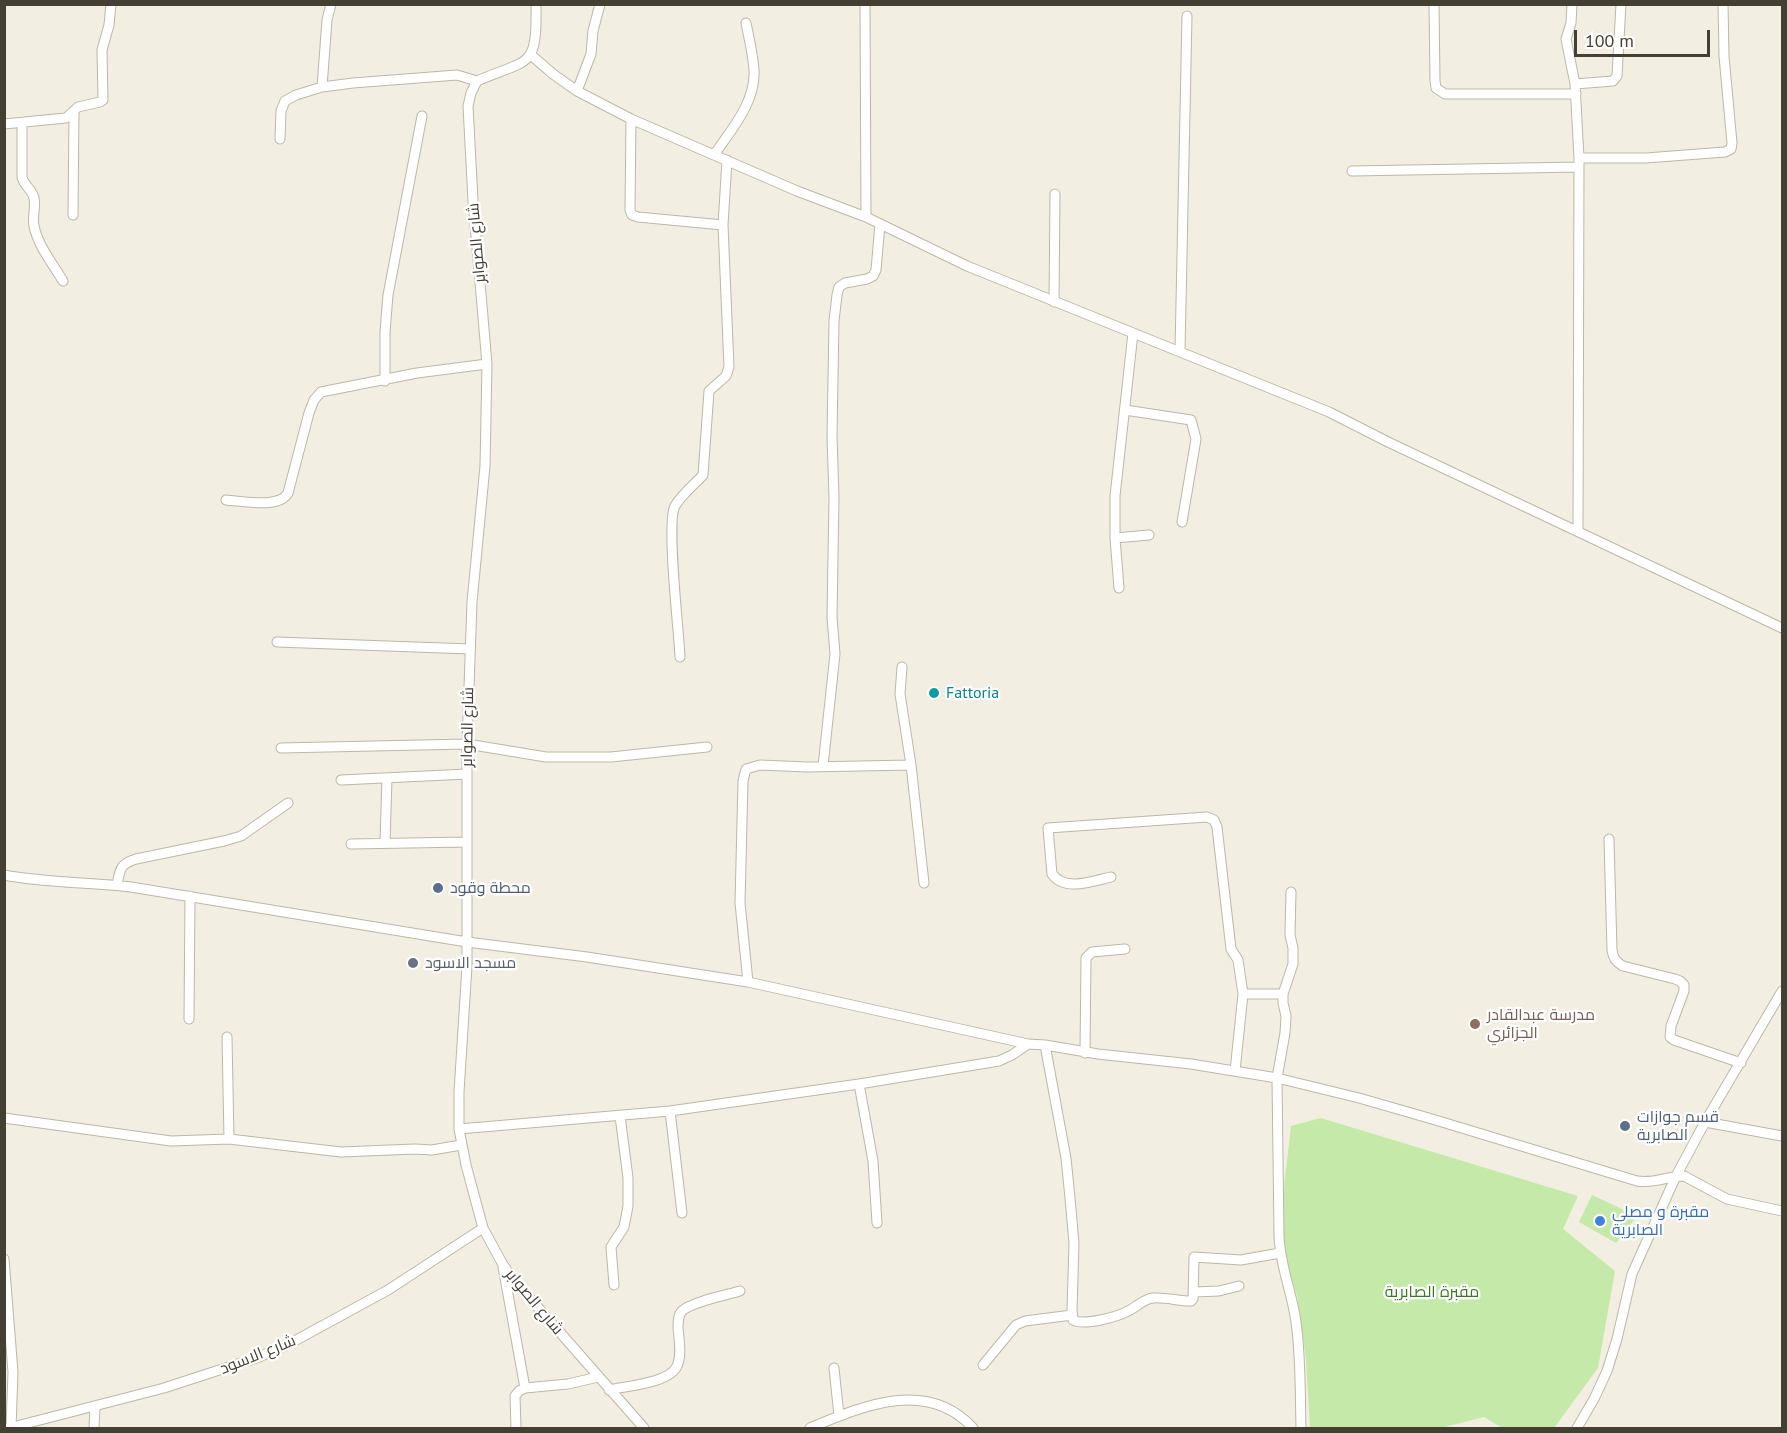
<!DOCTYPE html>
<meta charset="utf-8">
<style>
body{margin:0}
#map{position:relative;width:1787px;height:1433px;overflow:hidden;background:#f2efe2;font-family:"PT Sans",sans-serif}
canvas{display:block}
.frame{position:absolute;inset:0;border:6px solid #443f33;pointer-events:none}
.scale{position:absolute;left:1574px;top:30px;width:136px;height:27px;box-sizing:border-box;border:3px solid #443f33;border-top:0;padding-left:8px;font-size:18px;line-height:21px;white-space:nowrap;color:#443f33;-webkit-text-stroke:4px #fff;paint-order:stroke}
</style>
<div id="map">
<canvas width="1787" height="1433"></canvas>
<div class="frame"></div>
<div class="scale">100 m</div>
</div>
<script>
const c = document.querySelector('canvas').getContext('2d');
c.lineJoin = 'round';
function fill(path, color) { c.fillStyle = color; c.fill(path, 'evenodd'); }
function strokePath(path, color, width, dash) { c.strokeStyle = color; c.lineWidth = width; c.lineCap = dash ? 'butt' : 'round'; c.setLineDash(dash || []); c.stroke(path); }
function write(font, color, halo, rows, align = 'center') {
  c.font = font + ' "PT Sans",Cairo,sans-serif'; c.lineWidth = 4.5; c.setLineDash([]); c.textBaseline = 'middle'; c.strokeStyle = halo; c.fillStyle = color; for (const [text, x, y, turn = 0] of rows) {
    c.save(); c.translate(x, y); c.rotate((+turn || 0) * Math.PI / 180); c.textAlign = isNaN(turn) ? turn : align; if (halo) c.strokeText(text, 0, 0); c.fillText(text, 0, 0); c.restore();
  }
}
fill(new Path2D(`
 M1321 1118 1578 1196 1563 1229 1615 1271 1598 1368 1554 1428H1502L1484 1417 1441 1428H1310L1306 1359 1297 1295 1278 1239 1291 1126Z
 M1592 1195 1637 1216 1616 1243 1579 1222Z`), '#c5e9a8');
const minor = new Path2D(`
 M536 4C537 70 530 58 477 81L471 93 468 106 473 201 487 364 485 466 472 602 467 744V966L459 1092V1129L466 1165 483 1228 502 1263 513 1279 644 1428
 M865 4 866 217
 M1434 4 1435 81 1436 88 1445 94H1576
 M1572 4 1571 23 1566 39 1575 84 1579 158 1578 531
 M531 55 553 74 577 91 631 119 797 191 866 217 967 266 1329 412 1388 442 1782 628
 M1575 84 1613 81 1617 76 1621 4
 M322 87 327 20 331 4
 M577 91 591 54 593 31 600 4
 M631 119 630 210 632 215 638 217 723 225
 M22 123V177C24 186 32 189 34 198 36 207 32 217 34 226 38 246 53 264 63 281
 M4 124 66 118 78 107 100 102 103 100 102 50 109 25 111 4
 M280 139 281 111 285 101 296 95 322 87 353 83 457 75 477 81
 M714 155C731 130 756 102 754 70 753 54 749 38 746 23
 M1579 158H1646L1725 152 1731 149 1732 143 1724 56 1723 4
 M1352 171 1579 167
 M73 215 74 111
 M1054 302 1055 194
 M1180 351 1187 16
 M385 381V332L388 295 422 116
 M1125 410 1191 420 1196 439 1182 522
 M226 500C243 501 279 509 288 493L309 413 314 400 321 392 417 373 487 364
 M1115 538 1149 535
 M1119 588 1115 538V496L1133 333
 M277 642 470 649
 M680 657C679 632 666 522 675 506 682 494 694 485 703 475L709 391 726 376 729 367 723 225 727 160
 M902 667 900 694 911 765 924 883
 M281 748 467 744 546 757H611L707 747
 M823 766 835 654 832 617 834 498 832 436 834 321 837 295 839 287 845 283 867 279 873 276 876 270 880 224
 M341 780 467 774
 M1609 839 1612 950C1613 958 1616 962 1623 966L1675 979 1680 981 1684 985V991L1671 1026 1670 1037 1674 1040 1741 1063
 M385 843 387 778
 M351 844 467 842
 M4 875C46 883 89 882 131 887L467 942 587 957 748 982 1028 1044 1045 1045 1098 1054 1191 1064 1277 1078 1359 1098 1432 1119 1637 1181C1655 1184 1667 1176 1684 1176L1727 1199 1782 1211
 M1111 877C1093 881 1065 892 1052 874L1048 828 1207 817 1214 820 1217 827 1231 949 1238 960 1243 994
 M117 885C120 869 120 864 136 859L224 841 241 836 288 803
 M748 982 740 903 743 781 746 769 760 765 807 767 911 765
 M1283 994 1293 964V948L1290 935 1291 892
 M189 1019 190 896
 M227 1037 229 1139
 M1045 1045 1066 1158 1070 1198 1074 1243 1072 1310 1073 1320C1084 1326 1117 1317 1128 1311 1137 1307 1143 1299 1153 1298 1165 1297 1179 1301 1191 1301L1193 1299 1194 1257 1241 1260 1280 1253
 M1085 1053 1086 958 1092 952 1125 949
 M1235 1071 1243 994H1283V1003L1286 1016 1285 1033 1277 1078 1279 1236C1280 1266 1292 1292 1296 1322 1301 1357 1300 1393 1301 1428
 M859 1084 873 1161 877 1223
 M670 1111 682 1213
 M4 1118 171 1141 229 1139 341 1152 415 1149 432 1150 461 1145
 M1705 1122 1782 1136
 M459 1129 670 1111 859 1084 999 1061 1012 1055 1028 1044
 M4 1259 13 1372 11 1428
 M503 1267 525 1388
 M614 1285 611 1247 624 1227 628 1206V1178L620 1116
 M1194 1292 1219 1291 1239 1286
 M983 1365 1016 1325 1025 1321 1072 1315
 M834 1368 839 1416
 M609 1390C626 1386 670 1383 677 1366 682 1355 679 1340 678 1328 678 1322 678 1315 682 1311 691 1302 727 1295 740 1291
 M9 1428 164 1388 259 1357 289 1344 388 1290 483 1228
 M94 1428 95 1407
 M516 1428 515 1396 519 1391 525 1388 568 1384 598 1377
 M810 1428C863 1406 927 1378 973 1428
 M1577 1428 1594 1399 1607 1371 1617 1339 1632 1274 1676 1176 1705 1122 1782 991`);
strokePath(minor, '#bdb7a5', 11);
strokePath(minor, '#fff', 9);
for (const [x, y, r, color] of [
 [934,693,6,"#0f9aa8"],
 [438,888,6,"#5c6f8a"],
 [413,963,6,"#6b7280"],
 [1475,1024,6,"#8d6e63"],
 [1625,1126,6,"#5c6f8a"],
 [1600,1221,6,"#3f7fe0"]
]) { const dot = new Path2D(); dot.arc(x, y, r, 0, 2 * Math.PI); c.fillStyle = color; c.fill(dot); strokePath(dot, '#fff', 2); }
write('16px', '#443f33', '#fff', [
 ["شارع الصوابر",477,243,-95],
 ["شارع الصوابر",468,727,-89],
 ["شارع الصوابر",534,1302,50],
 ["شارع الاسود",258,1355,-22]
]);
write('16px', '#0d838f', '#fff', [
 ["Fattoria",946,693]
], 'left');
write('16px', '#4e5e75', '#fff', [
 ["محطة وقود",450,888],
 ["قسم جوازات",1637,1117],
 ["الصابرية",1637,1135]
], 'left');
write('16px', '#5b616d', '#fff', [
 ["مسجد الاسود",425,963]
], 'left');
write('16px', '#785e54', '#fff', [
 ["مدرسة عبدالقادر",1487,1015],
 ["الجزائري",1487,1033]
], 'left');
write('16px', '#366cbe', '#fff', [
 ["مقبرة و مصلى",1612,1212],
 ["الصابرية",1612,1230]
], 'left');
write('16px', '#3b7724', '#fff', [
 ["مقبرة الصابرية",1432,1292]
]);
</script>
